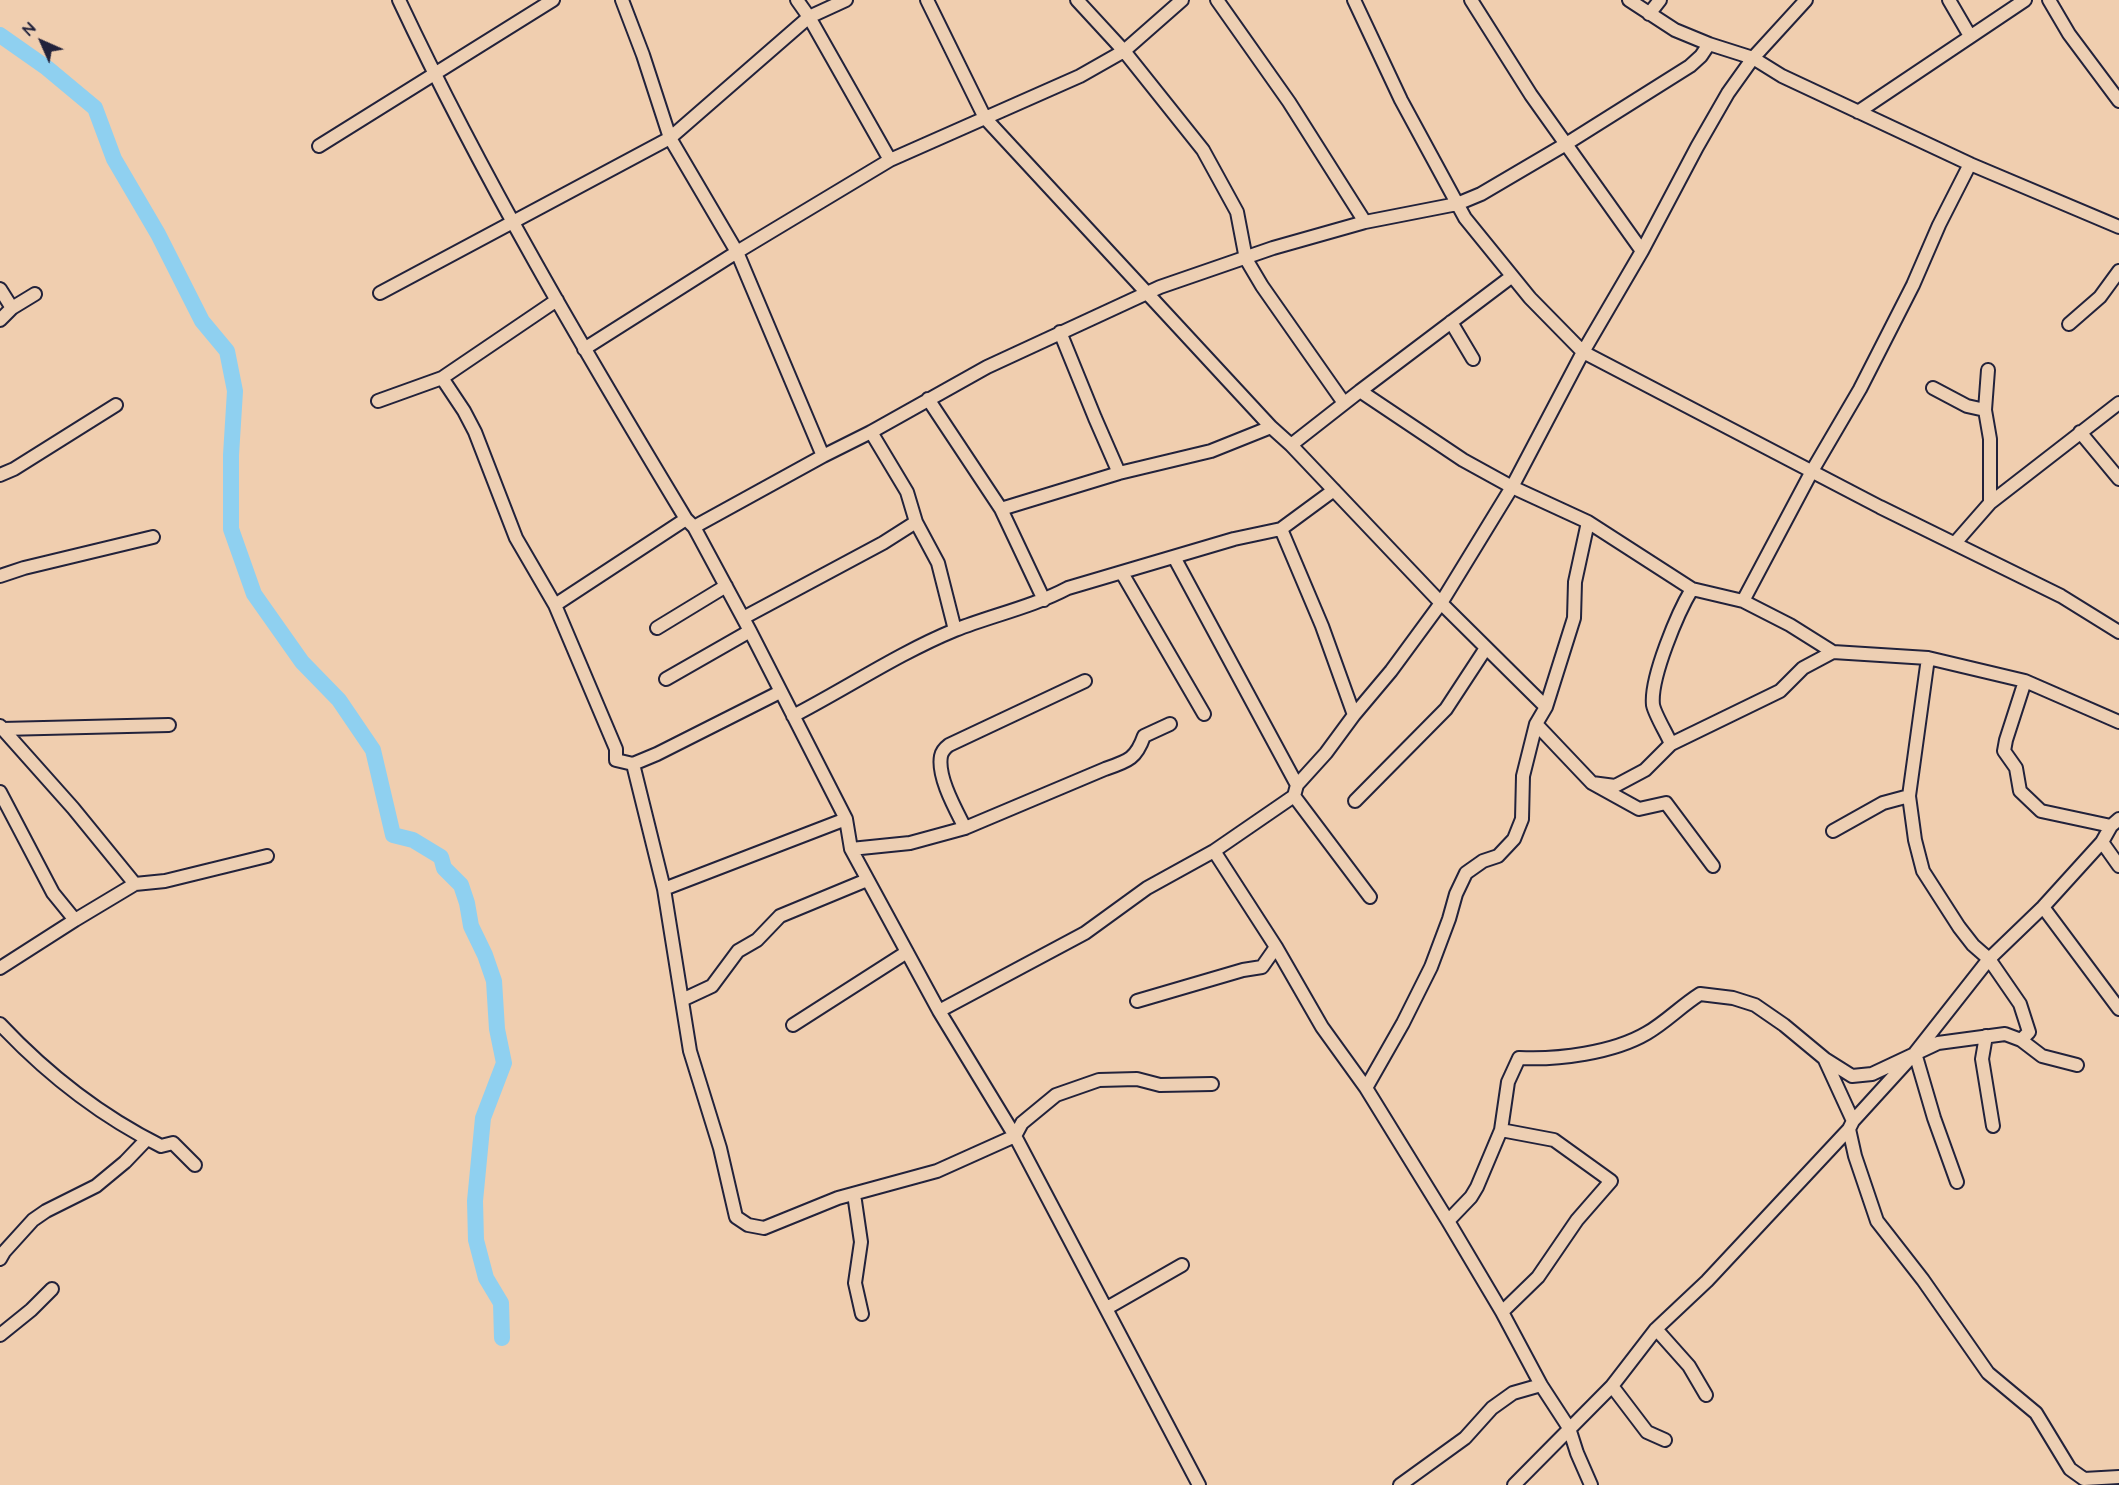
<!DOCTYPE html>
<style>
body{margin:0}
#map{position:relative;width:2119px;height:1485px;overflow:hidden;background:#f0ceaf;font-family:"Architects Daughter",sans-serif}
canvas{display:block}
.north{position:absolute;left:12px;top:12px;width:60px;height:60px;-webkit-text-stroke:4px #edcfb3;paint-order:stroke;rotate:315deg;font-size:16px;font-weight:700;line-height:24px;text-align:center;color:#22223b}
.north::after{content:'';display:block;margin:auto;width:21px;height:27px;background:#22223b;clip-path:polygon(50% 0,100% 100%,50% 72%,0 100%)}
</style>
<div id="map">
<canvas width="2119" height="1485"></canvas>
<div class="north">N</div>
</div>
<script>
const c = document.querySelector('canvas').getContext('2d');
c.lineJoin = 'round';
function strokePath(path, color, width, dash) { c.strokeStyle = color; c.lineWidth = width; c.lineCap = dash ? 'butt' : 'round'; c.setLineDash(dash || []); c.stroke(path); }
strokePath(new Path2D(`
 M0 35 47 68 95 108 114 159 158 234 202 321 227 351 235 391 231 455V529L254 594 302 662 339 700 373 750 393 835 413 840 441 857 444 868 461 885 467 903 471 926 485 955 494 981 497 1029 504 1063 483 1118 475 1201 476 1240 486 1278 501 1303 502 1338`), '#8fd0f0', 16);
const minor = new Path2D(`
 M399 0C483 179 584 350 686 519L694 527 750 631 846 819 851 849 939 1011 1015 1136 1199 1485
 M622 0 643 55 670 138 737 252 823 456
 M797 0 809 17 890 160
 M927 0 985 118 1271 427 1291 445 1441 603 1546 707
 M1077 0 1124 51 1203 150 1237 212 1246 259 1262 286 1344 403
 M1217 0 1289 102 1365 222
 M1354 0 1401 100 1465 218 1530 298 1583 352 1880 507 2061 596 2119 632
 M1471 0 1531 95 1642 251
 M1629 0 1675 30 1709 44
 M1949 0 1970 36
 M2049 0 2069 34 2119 101
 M1649 14 1660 0
 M1858 112 2025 0
 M319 146 553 0
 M0 289 12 308
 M380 293 670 138 809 17 846 0
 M0 320 12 308 35 294
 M1451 322 1473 359
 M2069 324 2100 297 2119 271
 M1060 332 1095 418 1119 473
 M584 349 737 252 890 160 1080 76 1124 51 1182 0
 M442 378 464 411 475 432 516 538 555 605 616 749V760L633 764 657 754 780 692
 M1933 388 1967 406 1985 410 1990 439V503
 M1360 391 1511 277
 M928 399 1001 509 1044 600
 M378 401 442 378 557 300
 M1985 410 1988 370
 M871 432 907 492 916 522 938 563 955 630
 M2080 432 2119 479
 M1291 445 1360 391 1463 460 1512 487 1588 522 1692 589 1743 601 1790 625 1833 652 1928 658 2025 681 2119 722
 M0 475 14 469 116 405
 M1001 509 1119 473 1211 451 1271 427
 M694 527 823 456 871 432 987 367 1160 287 1273 248 1365 222 1457 204 1481 194 1566 144 1690 66 1701 56 1709 44 1753 58 1782 76 1970 164 2119 227
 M1281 529 1322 626 1354 715
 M1955 543 1990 503 2119 403
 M1174 557 1297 785
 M1122 573 1204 714
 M0 576 24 568 153 537
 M1743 601 1812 471 1860 389 1913 285 1939 225 1970 164
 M555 605 686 519
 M743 618 883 543 916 522
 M657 628 726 586
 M1928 658 1909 796 1915 840 1923 871 1959 927 1973 945 1989 959 2020 1004 2029 1032 2021 1040
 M666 679 750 631
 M2025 681 2006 740 2004 751 2016 768 2020 791 2041 811 2111 826
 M793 716C847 688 899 653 955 630 993 615 1032 607 1068 588L1234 539 1281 529 1334 490
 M1536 724 1592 783 1639 809 1666 803 1713 866
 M0 726 73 808 135 884 75 920 0 968
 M2 729 169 725
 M1671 744C1667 734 1655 715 1653 705 1650 678 1678 612 1692 589
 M633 764 664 889 690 1051 720 1148 736 1217 748 1225 764 1228 838 1198 937 1171 1015 1136 1022 1123 1056 1095 1099 1080 1137 1079 1160 1085 1212 1084
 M1592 783 1615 786 1645 770 1671 744 1780 691 1803 668 1833 652
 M0 792 53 893 75 920
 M1294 796 1370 897
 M1355 801 1446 709 1486 648
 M965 828C956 810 937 777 941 756 942 751 945 748 949 745L1085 681
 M1833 831 1883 803 1909 796
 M2102 842 2119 866
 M851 849 910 843 965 828 1105 769C1128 761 1136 759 1144 736L1170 724
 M1214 851 1276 947 1322 1027 1366 1088 1448 1221 1502 1312 1541 1385 1569 1428 1577 1453 1591 1485
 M135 884 165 881 267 856
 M664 889 846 819
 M2043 907 2119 1009
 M682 1000 712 986 738 951 757 940 780 916 867 880
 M1137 1001 1243 970 1262 967 1276 947
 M939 1011 1085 933 1147 888 1214 851 1294 796 1297 785 1326 753 1354 715 1391 671 1441 603 1512 487 1583 352 1642 251 1697 147 1728 93 1753 58 1806 0
 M0 1024C46 1073 101 1116 161 1146L173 1143 195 1165
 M793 1025 907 952
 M1986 1036 1982 1059 1993 1126
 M1915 1053 1934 1118 1957 1182
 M1825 1060 1853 1121
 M1366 1088 1403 1023 1431 967 1449 919 1456 894 1466 873 1483 861 1498 856 1514 839 1522 819 1523 776 1536 724 1546 707 1574 618 1575 582 1588 522
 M1849 1129 1855 1156 1877 1221 1923 1280 1988 1373 2036 1413 2070 1469 2084 1479 2119 1477
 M1501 1130 1554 1140 1611 1181 1577 1220 1538 1277 1502 1312
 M854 1194 861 1242 855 1283 862 1314
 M1448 1221 1471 1197 1477 1187 1501 1130 1508 1082 1519 1058C1558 1060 1613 1053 1647 1033 1666 1022 1681 1006 1700 994L1733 998 1755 1005 1784 1025 1825 1059 1852 1076 1872 1074 1938 1043 2005 1034 2021 1040 2042 1056 2077 1065
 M0 1259 4 1252 33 1220 46 1211 96 1186 125 1162 147 1139
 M1107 1308 1182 1265
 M1656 1329 1689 1366 1706 1395
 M0 1335 31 1310 52 1289
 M1612 1386 1647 1432 1665 1440
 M1400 1485 1465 1438 1492 1408 1513 1393 1541 1385
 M1514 1485 1612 1386 1656 1329 1707 1281 1849 1129 1853 1121 1915 1053 1989 959 2043 907 2102 842 2111 826 2119 819`);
strokePath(minor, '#22223b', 16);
strokePath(minor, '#edcfb3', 12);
</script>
